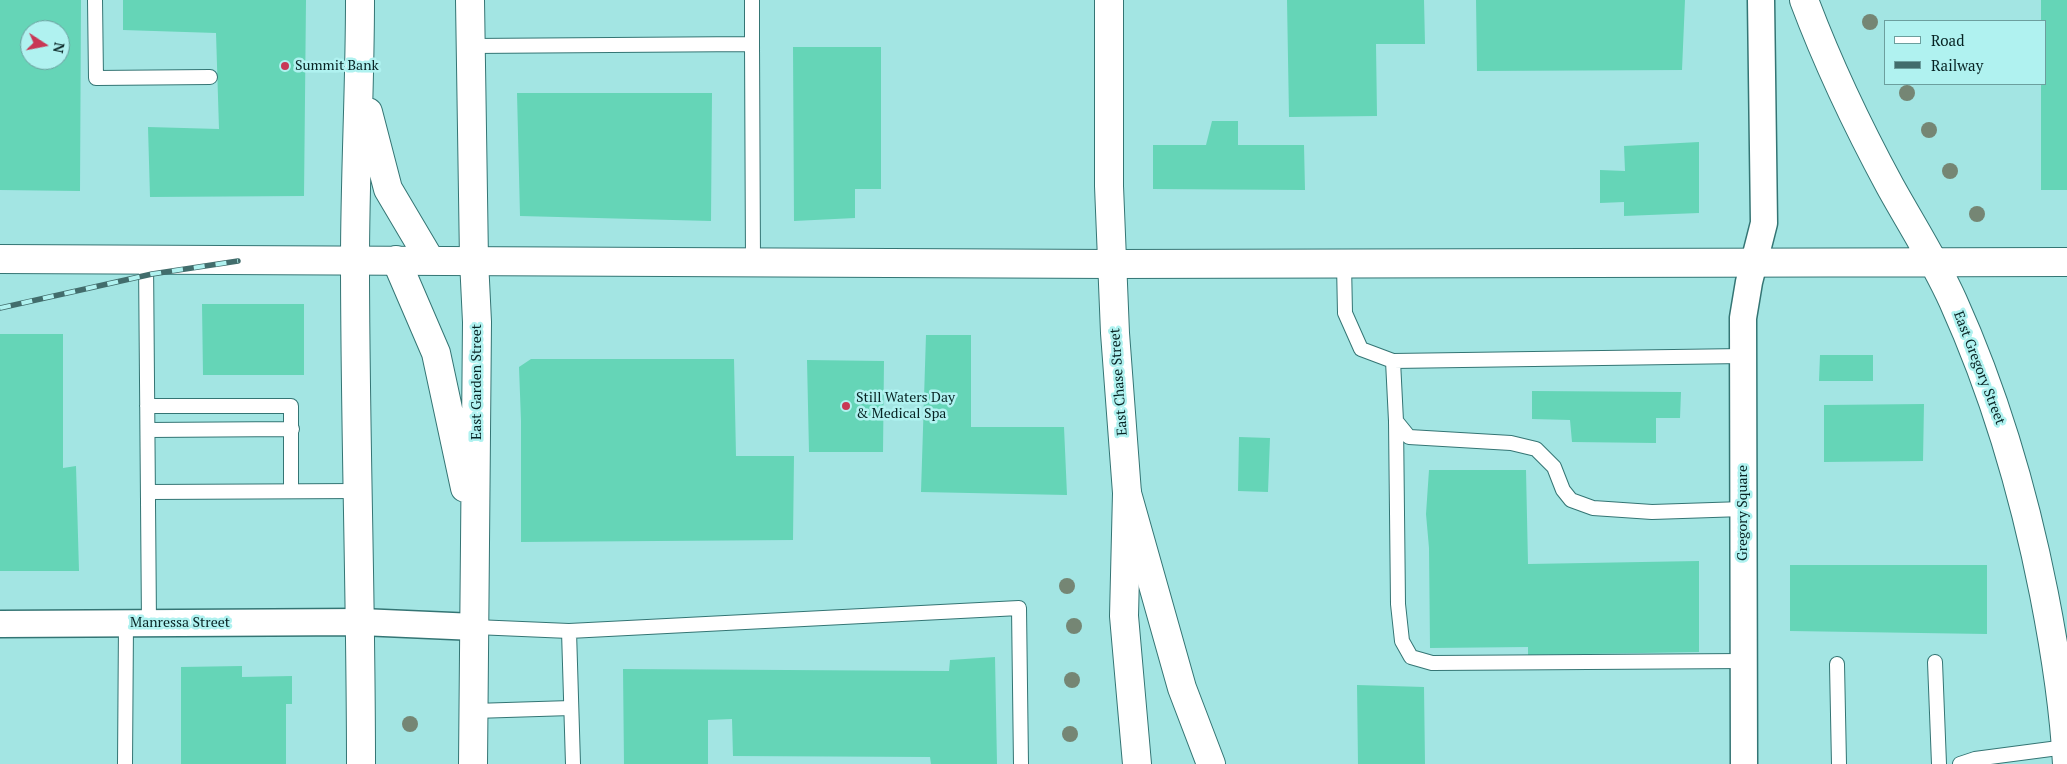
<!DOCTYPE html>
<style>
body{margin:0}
#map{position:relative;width:2067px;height:764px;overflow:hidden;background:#a3e5e3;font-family:"PT Serif",serif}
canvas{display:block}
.legend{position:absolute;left:1884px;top:20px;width:162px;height:65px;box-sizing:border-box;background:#b0f2f0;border:1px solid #6c9f9e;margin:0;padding:6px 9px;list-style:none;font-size:15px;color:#072323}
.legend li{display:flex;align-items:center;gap:10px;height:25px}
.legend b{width:25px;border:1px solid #6c9f9e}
.north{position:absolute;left:20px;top:20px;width:50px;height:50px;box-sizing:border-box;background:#b0f2f0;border:1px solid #6c9f9e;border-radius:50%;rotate:101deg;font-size:14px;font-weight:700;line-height:20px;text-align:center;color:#072323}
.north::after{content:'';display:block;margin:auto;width:18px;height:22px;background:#c83855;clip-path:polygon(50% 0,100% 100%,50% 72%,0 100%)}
</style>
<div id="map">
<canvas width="2067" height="764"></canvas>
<ul class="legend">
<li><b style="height:6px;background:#fff"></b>Road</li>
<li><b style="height:6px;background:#426d6c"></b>Railway</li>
</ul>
<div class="north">N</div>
</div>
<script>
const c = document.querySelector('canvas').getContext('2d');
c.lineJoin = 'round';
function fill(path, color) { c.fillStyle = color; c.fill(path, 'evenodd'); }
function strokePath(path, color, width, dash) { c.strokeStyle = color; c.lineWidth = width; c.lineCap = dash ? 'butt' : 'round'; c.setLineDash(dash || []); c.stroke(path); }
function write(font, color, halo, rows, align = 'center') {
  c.font = font + ' "PT Serif",serif'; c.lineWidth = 5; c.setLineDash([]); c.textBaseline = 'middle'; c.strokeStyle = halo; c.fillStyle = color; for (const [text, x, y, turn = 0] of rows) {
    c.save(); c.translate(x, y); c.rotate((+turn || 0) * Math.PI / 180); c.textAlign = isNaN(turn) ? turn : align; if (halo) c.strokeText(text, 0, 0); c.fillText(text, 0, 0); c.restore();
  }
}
fill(new Path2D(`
 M0 0H81L80 191 0 190ZM30 30H60V60H30Z
 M123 0H306L304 196 150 197 148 127 219 129 216 33 123 30Z
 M1287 0H1424L1425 44H1376L1377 116 1289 117Z
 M1476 0H1685L1682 70 1477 71Z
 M2041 0H2067V190H2041V84H2046V21H2041Z
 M793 47H881V189H855V218L794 221Z
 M517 93H712L711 221 520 216Z
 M1212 121H1238V145H1304L1305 190 1153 189V145H1206Z
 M1699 142V213L1624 216V202L1600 203V170L1625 171 1624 146Z
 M202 304H304V375H203Z
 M0 334H63V468L76 466 79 571H0Z
 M926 335H971V427H1064L1067 495 921 492Z
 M1820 355H1873V381H1819Z
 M531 359H734L736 456H794L793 540 521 542V421L519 367Z
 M807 360 884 361 883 452H809Z
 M1532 391 1681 392 1680 418H1656V443L1572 442 1570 420 1532 419Z
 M1924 404 1923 461 1824 462V405Z
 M1239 437 1270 438 1268 492 1238 491Z
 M1429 470H1526L1528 564 1699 561V652L1528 655V647L1430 648 1429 548 1426 514Z
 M1790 565H1987V634L1790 631Z
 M995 657 997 764H931L930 757 733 756 732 719 708 720V764H624L623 669 949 671 950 660Z
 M242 666V677L292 676V704H286V764H181V667Z
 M1357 685 1424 687 1425 764H1358Z`), '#65d5b7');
const lane = new Path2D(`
 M95 0 96 78 210 77
 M752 0V44
 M471 46 752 44 753 262
 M146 260 149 623
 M1344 264 1345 313 1361 349 1393 361 1743 356
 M1393 361 1396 421 1409 437 1511 443 1536 449 1554 467 1563 490 1571 500 1593 508 1652 512 1743 509
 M147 406H291V491
 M1396 421 1398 604 1402 641 1411 657 1432 663 1744 661
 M148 430 292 429
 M148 492 359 491
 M475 627 569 631 1019 608 1021 764
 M569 631 573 764
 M1935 662 1939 764
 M1837 664 1839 764
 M474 711 571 708
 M125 764 126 623
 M1960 764 1975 759 2066 747`);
const street = new Path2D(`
 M0 624 361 622 475 627
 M1744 764 1743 318 1749 282 1764 223 1761 0`);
const secondary = new Path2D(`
 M1804 0C1828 64 1857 125 1890 186 1911 224 1935 261 1953 301 1995 394 2024 493 2044 594 2055 650 2064 707 2067 764
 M0 259 1112 264 2067 262`);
const primary = new Path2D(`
 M360 0C360 87 355 174 355 261 355 429 361 596 361 764
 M470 0 474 260 477 322 473 764
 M1109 0V186L1115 333 1127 493 1124 616 1137 764
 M368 112 388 189 430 260
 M396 260 436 353 465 488`);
const highway = new Path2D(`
 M1127 493 1182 688 1211 764`);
strokePath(lane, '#347574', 16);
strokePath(street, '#347574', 29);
strokePath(secondary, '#347574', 30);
strokePath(primary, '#347574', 30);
strokePath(highway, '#347574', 30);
strokePath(lane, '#fff', 14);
strokePath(street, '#fff', 26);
strokePath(secondary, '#fff', 28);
strokePath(primary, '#fff', 28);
strokePath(highway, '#fff', 28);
const rail = new Path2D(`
 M0 308 152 274 238 261`);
strokePath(rail, '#426d6c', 5.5);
strokePath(rail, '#b0f2f0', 4, [11]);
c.fillStyle = '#758674';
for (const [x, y] of [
 [1870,22],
 [1907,93],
 [1929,130],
 [1950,171],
 [1977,214],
 [1067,586],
 [1074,626],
 [1072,680],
 [410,724],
 [1070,734]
]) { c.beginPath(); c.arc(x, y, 8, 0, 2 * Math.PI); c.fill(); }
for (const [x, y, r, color] of [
 [285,66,5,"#c83855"],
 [846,406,5,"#c83855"]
]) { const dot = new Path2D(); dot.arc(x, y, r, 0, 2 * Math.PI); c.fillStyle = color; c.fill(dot); strokePath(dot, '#b0f2f0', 2); }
write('14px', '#072323', '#b0f2f0', [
 ["Summit Bank",295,66],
 ["Still Waters Day",856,398],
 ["& Medical Spa",856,414]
], 'left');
write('14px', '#072323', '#b0f2f0', [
 ["East Gregory Street",1979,368,69],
 ["East Garden Street",477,382,-90],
 ["East Chase Street",1119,382,-94],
 ["Gregory Square",1743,513,-90],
 ["Manressa Street",180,623]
]);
</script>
